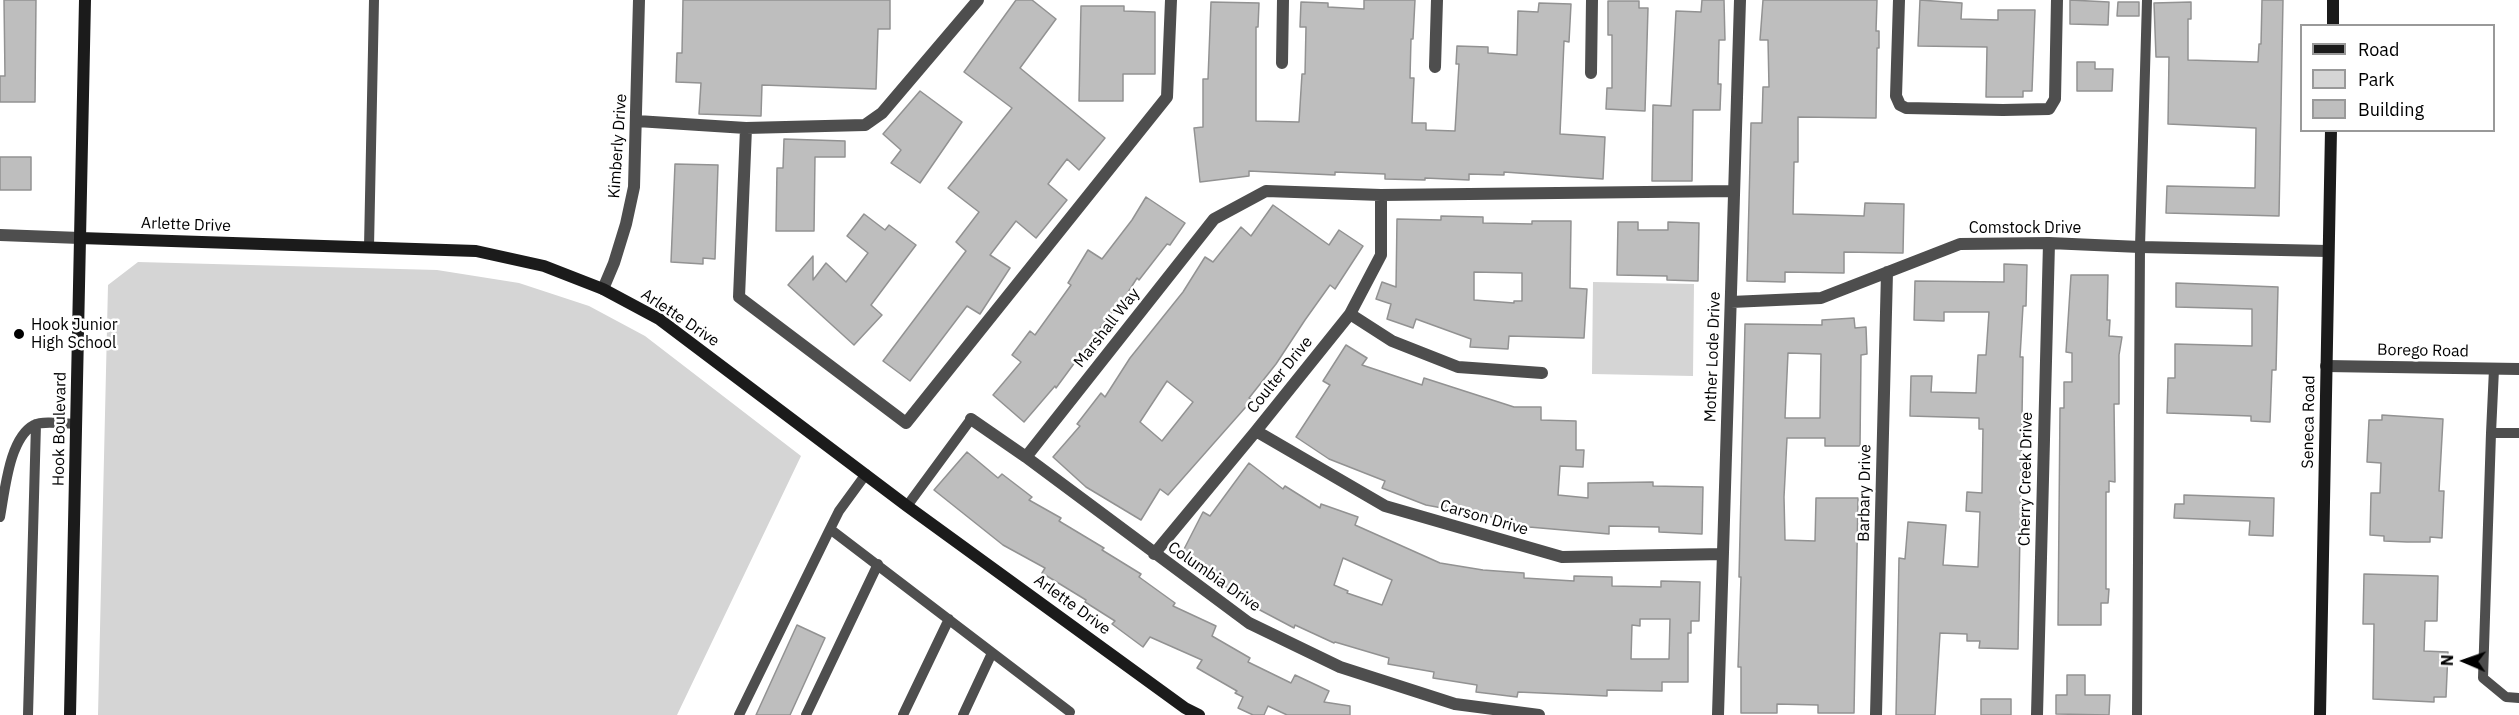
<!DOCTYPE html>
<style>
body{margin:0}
#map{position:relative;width:2519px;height:715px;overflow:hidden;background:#fff;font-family:"IBM Plex Sans",sans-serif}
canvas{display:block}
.legend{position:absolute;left:2300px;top:24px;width:195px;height:108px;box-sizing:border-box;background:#fff;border:2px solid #999;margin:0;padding:8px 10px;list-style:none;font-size:18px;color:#000}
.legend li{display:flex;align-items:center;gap:12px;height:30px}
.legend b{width:30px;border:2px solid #999}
.north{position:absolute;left:2435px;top:631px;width:60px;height:60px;-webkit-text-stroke:4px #fff;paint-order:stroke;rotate:272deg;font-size:16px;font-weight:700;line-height:24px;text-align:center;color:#000}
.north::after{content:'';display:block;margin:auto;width:21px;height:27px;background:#000;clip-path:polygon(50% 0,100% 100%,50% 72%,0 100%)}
</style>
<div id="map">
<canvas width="2519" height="715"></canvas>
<ul class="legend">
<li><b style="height:8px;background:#1b1b1b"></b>Road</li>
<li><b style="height:16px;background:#d5d5d5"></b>Park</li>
<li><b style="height:16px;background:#bebebe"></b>Building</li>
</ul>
<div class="north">N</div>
</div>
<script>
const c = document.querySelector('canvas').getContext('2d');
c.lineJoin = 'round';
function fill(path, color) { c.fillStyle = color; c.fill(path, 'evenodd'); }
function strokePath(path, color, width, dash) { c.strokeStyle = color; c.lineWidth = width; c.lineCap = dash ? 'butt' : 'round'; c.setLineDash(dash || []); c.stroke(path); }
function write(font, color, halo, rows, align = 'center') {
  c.font = font + ' "IBM Plex Sans",sans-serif'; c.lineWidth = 5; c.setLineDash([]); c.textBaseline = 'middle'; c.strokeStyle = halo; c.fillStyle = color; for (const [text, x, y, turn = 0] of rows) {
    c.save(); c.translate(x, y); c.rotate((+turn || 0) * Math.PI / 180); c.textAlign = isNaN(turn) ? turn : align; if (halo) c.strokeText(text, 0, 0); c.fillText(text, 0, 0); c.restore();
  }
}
fill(new Path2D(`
 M138 262 437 270 519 283 589 306 645 336 801 456 677 715H98L108 285Z
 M1593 282 1694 284 1693 376 1592 374Z`), '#d5d5d5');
const building = new Path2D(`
 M4 0H36L35 102H0V76H5Z
 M683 0H890V29H878L876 89 762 85 761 116 699 114 701 83 676 82 677 53H682Z
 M1016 0H1032L1056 19 1020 68 1105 138 1079 170 1067 159 1048 184 1067 200 1036 238 1016 221 990 255 1010 268 980 314 967 306 910 381 883 361 966 251 956 242 979 212 948 188 1012 108 964 72Z
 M1364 0H1415L1413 39H1411L1410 78H1414L1412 123H1426V130L1455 131 1459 64H1456L1457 46 1488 47V53L1517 55 1518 11 1538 12 1539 3 1571 4 1569 42 1564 41 1560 134 1605 137 1603 179 1504 172V175L1469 174V180L1425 178V180L1385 179V174L1335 172V175L1249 171V176L1200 182 1194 128 1203 127V79H1208L1211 2 1259 3 1258 27H1256V121L1299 122 1302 74H1305L1306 27H1300L1301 2 1328 3V7L1364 9Z
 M1702 0H1724L1725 40H1719L1718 84H1721L1720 110H1693L1692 181H1652L1653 105 1671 106 1676 11 1701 12Z
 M1763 0H1877L1876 31H1879V48H1877L1876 118 1798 117V162H1794L1793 214 1864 216 1865 203 1904 204 1903 253 1844 252V273L1785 272V282L1747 281 1751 123H1762L1763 87H1769L1768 40H1760Z
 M1920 0 1962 3 1961 19 1998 20V10H2035L2032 91H2023V97H1986L1987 47 1918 46Z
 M2070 0 2109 2 2108 25 2070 24Z
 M2262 0H2283L2279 216 2166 213 2167 186 2255 188 2256 128 2168 124 2169 57H2156L2154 3 2191 2V19H2188V60L2258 62 2259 44H2261Z
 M1608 1H1639V8H1648L1645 111 1606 109 1607 88H1612V35H1608Z
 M2118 2H2139V16H2117Z
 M1081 6H1124V11L1155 12V74H1123V101H1079Z
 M2077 62H2095V69H2113L2112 91H2077Z
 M920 91 962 122 920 183 891 163 901 150 883 134Z
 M784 139 845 141V157H815L814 231H776L777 168H783Z
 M0 157H31V190H0Z
 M675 164 718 165 715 259 703 258V264L671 262Z
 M1146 197 1185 223 1170 245 1167 244 1139 280 1137 278 1115 313 1112 312 1056 388 1055 386 1024 422 993 395 1021 362 1012 355 1030 331 1035 335 1071 285 1068 283 1088 250 1102 259 1132 220Z
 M1273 205 1329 245 1339 230 1363 246 1335 289 1330 285 1305 320 1276 364 1249 398 1252 400 1168 495 1160 489 1141 520 1086 487 1053 457 1080 426 1077 424 1101 393 1105 397 1130 358 1183 292 1205 257 1213 262 1241 227 1251 236ZM1167 381 1193 402 1162 441 1140 422Z
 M864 214 885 230 889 225 916 245 871 305 882 315 854 345 788 285 813 256V280L826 263 846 282 868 253 847 236Z
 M1441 216 1483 217V223L1532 224V221H1571L1570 288 1587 289 1584 338 1509 336 1508 349 1470 347 1471 339 1416 319 1413 328 1387 319 1391 304 1376 299 1382 282 1396 287 1397 219 1441 220ZM1474 272 1522 273V301H1514V303L1474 300Z
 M1618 222H1638V230H1668V222L1699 223 1698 281 1667 280V276L1617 275Z
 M2004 264 2027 265 2026 306H2023L2020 357H2023L2018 649 1979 648 1980 641H1967V634L1940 633 1935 715H1896L1899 558 1905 559 1908 522 1946 525 1943 565 1978 567 1980 512 1966 511 1967 492 1982 493 1983 429H1979V418L1910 416 1911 376H1932L1931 392 1976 393 1978 355H1986L1989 312H1944V321L1914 320 1915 281 2004 282Z
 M2071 275H2108L2107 320H2110L2109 336 2122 337 2119 355V404H2114L2115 482 2109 481V492H2106V589H2109L2108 603H2101V625H2058L2060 408H2064V382H2072V353L2066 352Z
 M2176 283 2278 287 2276 370H2272L2270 422 2251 421V416L2167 413 2168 378H2175V344L2252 346V309L2176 307Z
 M1854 318 1855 328 1866 327 1867 354 1861 355 1860 446H1825V438H1787L1784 497 1785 540 1815 541 1816 498H1858L1854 713H1818V705L1777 704V713H1741V667H1738L1741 577H1739L1745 324 1822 325V320ZM1788 353 1821 354 1820 418H1785Z
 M1346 345 1367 358 1362 365 1422 385 1424 378 1514 407H1541V420L1576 421V450H1584L1583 467 1560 466 1558 495 1588 498V483L1653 482V486L1703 487 1702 534 1659 532V527L1609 526V534L1529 527 1469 511V513L1426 505 1382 488 1385 481 1329 459 1296 437 1330 385 1323 381Z
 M2382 415 2443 419 2439 491H2444L2442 538 2430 537V542H2407L2384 541V536L2370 535 2371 493H2380L2381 463 2367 462 2369 420H2382Z
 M967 452 998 478 1002 474 1032 497 1029 500 1061 518 1059 521 1104 548 1102 550 1141 574 1139 577 1175 603 1173 606 1216 626 1212 636 1250 658 1248 662 1291 683 1295 675 1329 691 1324 702 1350 706V715H1287L1268 706 1264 715H1253L1238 708 1243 697 1235 693 1237 691 1197 668 1202 660 1150 637 1143 647 1112 624 1115 621 1085 602 1086 600 1042 573 1045 568 1003 545 934 490Z
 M1249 463 1283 489 1285 486 1320 508 1321 504 1358 517 1355 525 1440 563 1483 570 1524 573V578L1574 581V576L1612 577V586L1661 587V581L1700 582 1699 621H1691V633H1688V682H1662V691L1607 690V696L1518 692 1517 697 1476 692 1477 685 1433 678 1434 672 1388 664 1389 658 1335 642 1334 643 1295 625 1294 628 1258 609 1260 606 1219 583 1222 579 1180 557 1203 512 1210 516ZM1343 558 1392 580 1382 605 1347 593 1348 591 1334 585ZM1640 619H1670L1669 659H1631L1632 625 1640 626Z
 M2184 495 2274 498 2273 536 2249 535 2250 521 2174 518 2175 504H2184Z
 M2364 574 2438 576 2437 621H2425L2424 651 2448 652 2446 697H2434V702L2373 699 2374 624H2363Z
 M797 625 825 638 790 715H756Z
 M2067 675H2085V695H2110L2109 715 2056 714V695H2067Z
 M1981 699H2011V715H1981Z`);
fill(building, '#bebebe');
strokePath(building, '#929292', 1.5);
strokePath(new Path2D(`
 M369 247 374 0
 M2494 369 2491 433H2519
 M2491 433 2483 678 2506 697 2519 698
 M866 474 839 511 830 529 1070 712
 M907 506 971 419
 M0 517C5 491 9 438 34 425 44 420 65 424 76 424
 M28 715 36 424
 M739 715 830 529
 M806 715 878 564
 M903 715 949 619
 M963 715 992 653
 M2137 715 2140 247 2147 0`), '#4e4e4e', 10);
strokePath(new Path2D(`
 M1899 0 1896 96 1900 105 1906 108 2003 110 2049 109 2055 99 2057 0
 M1282 63 1283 0
 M1435 67 1437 0
 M1591 73 1592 0
 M637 121 746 128 739 297 906 423 1167 97 1171 0
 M746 128 865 125 882 113 978 0
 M0 235 80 238
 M603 289 614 263 626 224 634 187 639 0
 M1731 302 1821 298 1960 244 2049 243 2140 247 2328 251
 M1350 314 1392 341 1458 367 1542 373
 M2326 366 2519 369
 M971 419 1026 457 1249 623 1340 667 1455 704 1539 715
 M1256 431 1385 506 1562 557 1723 554
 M1026 457 1214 219 1266 191 1381 195 1734 191
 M1154 554 1256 431 1350 314 1381 255V195
 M1718 715 1740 0
 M1876 715 1887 272
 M2037 715 2049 243`), '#4e4e4e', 12);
strokePath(new Path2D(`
 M2333 26V0
 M80 238 476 251 544 266 603 289 659 319 907 506 1185 708 1199 715
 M70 715 85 0
 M2320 715 2331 130`), '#1b1b1b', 12);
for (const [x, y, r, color] of [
 [19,334,6,"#000"]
]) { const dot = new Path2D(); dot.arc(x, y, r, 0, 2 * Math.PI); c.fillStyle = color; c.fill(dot); strokePath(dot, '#fff', 2); }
write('16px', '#000', '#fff', [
 ["Kimberly Drive",618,146,-86],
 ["Arlette Drive",186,225,2],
 ["Comstock Drive",2025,228],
 ["Arlette Drive",680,318,34],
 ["Marshall Way",1107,328,-52],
 ["Borego Road",2423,351,1],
 ["Mother Lode Drive",1713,357,-88],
 ["Coulter Drive",1280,375,-51],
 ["Seneca Road",2309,422,-89],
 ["Hook Boulevard",60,429,-89],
 ["Cherry Creek Drive",2026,479,-89],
 ["Barbary Drive",1865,493,-89],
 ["Carson Drive",1484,518,16],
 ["Columbia Drive",1214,577,35],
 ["Arlette Drive",1072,605,36]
]);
write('16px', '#000', '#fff', [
 ["Hook Junior",31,325],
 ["High School",31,343]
], 'left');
</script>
